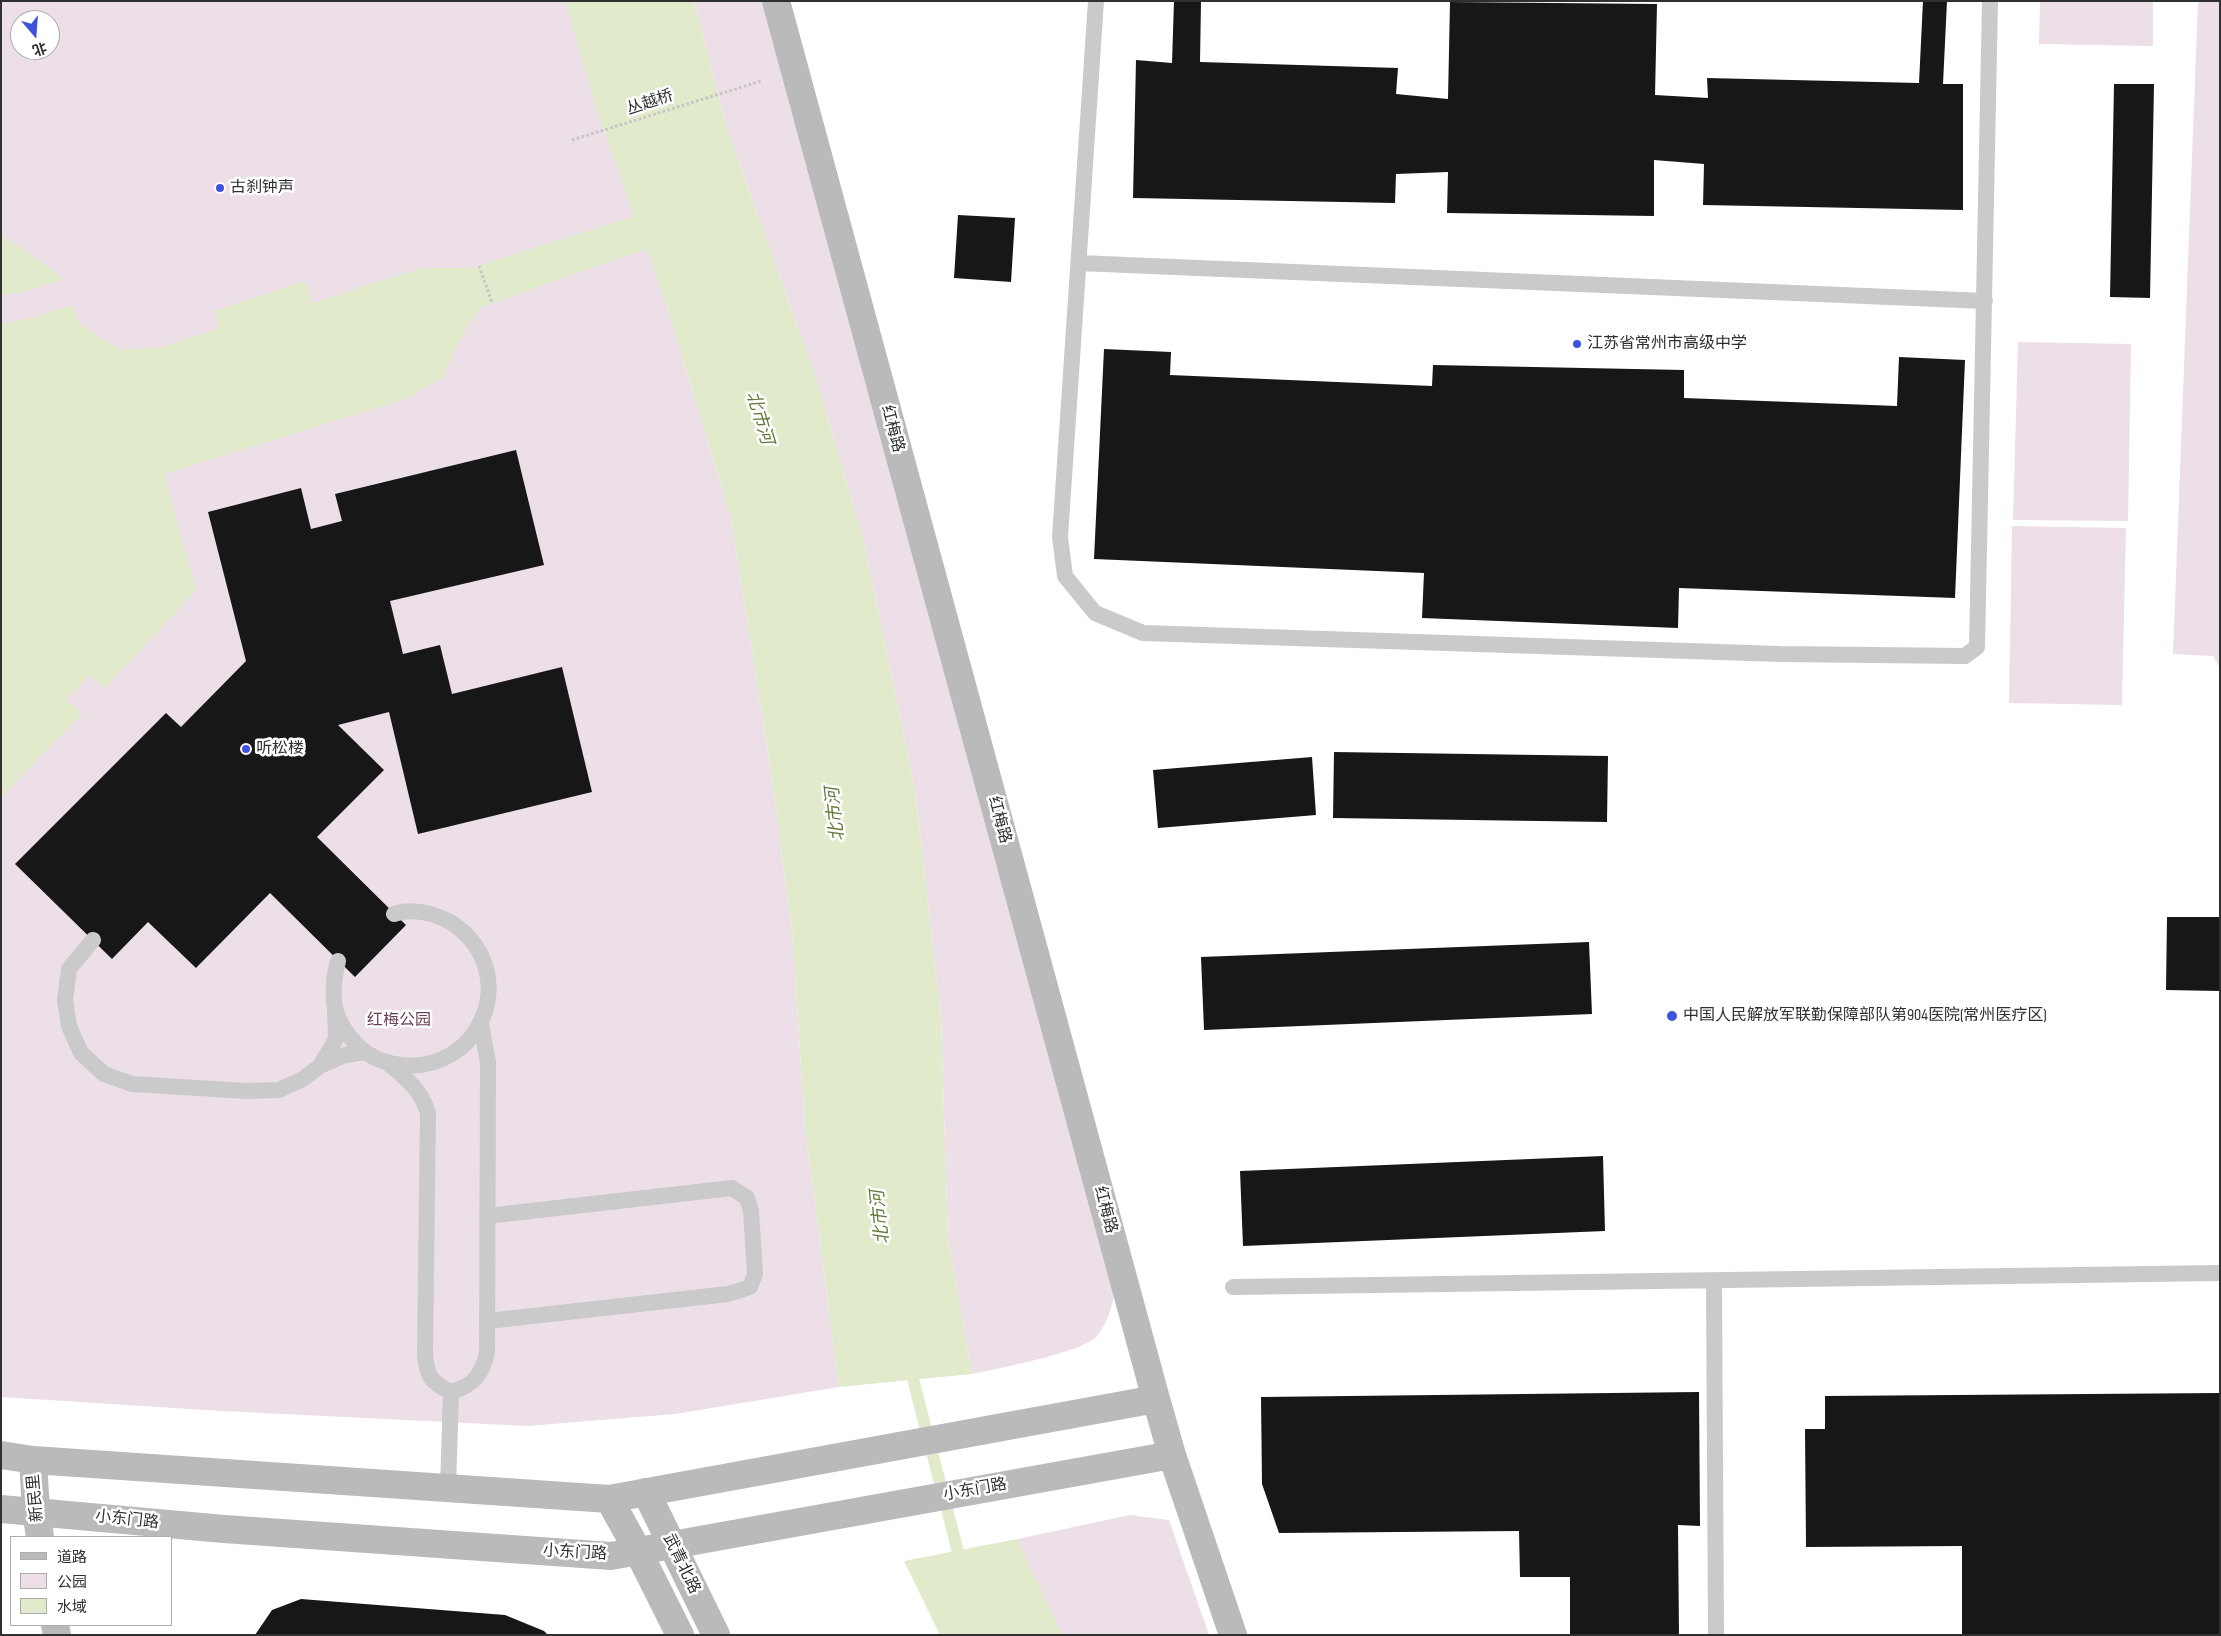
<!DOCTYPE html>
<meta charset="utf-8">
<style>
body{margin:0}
#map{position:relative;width:2221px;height:1636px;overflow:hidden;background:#fff;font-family:"Sofia Sans Condensed","Noto Sans SC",sans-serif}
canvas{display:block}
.frame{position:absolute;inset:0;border:2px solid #303030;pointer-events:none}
.legend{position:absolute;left:10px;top:1536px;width:162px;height:90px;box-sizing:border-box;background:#fff;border:1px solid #acacac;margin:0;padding:6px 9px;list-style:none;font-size:15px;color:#303030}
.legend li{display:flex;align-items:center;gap:10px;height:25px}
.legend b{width:25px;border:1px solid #acacac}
.north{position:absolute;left:10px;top:10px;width:50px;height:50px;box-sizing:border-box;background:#fff;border:1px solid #acacac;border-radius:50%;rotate:162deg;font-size:14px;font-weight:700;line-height:20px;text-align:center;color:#303030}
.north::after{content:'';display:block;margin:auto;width:18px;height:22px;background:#3d52dc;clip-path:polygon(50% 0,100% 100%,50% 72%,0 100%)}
</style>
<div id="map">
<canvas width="2221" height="1636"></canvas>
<div class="frame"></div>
<ul class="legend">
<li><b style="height:6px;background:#bababa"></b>道路</li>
<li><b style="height:14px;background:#ecdfe7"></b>公园</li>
<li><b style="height:14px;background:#e1ebcc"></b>水域</li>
</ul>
<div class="north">北</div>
</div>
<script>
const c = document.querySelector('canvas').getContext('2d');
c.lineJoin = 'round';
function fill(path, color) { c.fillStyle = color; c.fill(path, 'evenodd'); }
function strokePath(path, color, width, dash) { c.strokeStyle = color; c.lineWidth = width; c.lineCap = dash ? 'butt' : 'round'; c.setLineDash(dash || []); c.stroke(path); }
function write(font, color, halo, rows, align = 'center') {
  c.font = font + ' "Sofia Sans Condensed","Noto Sans SC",sans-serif'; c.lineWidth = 5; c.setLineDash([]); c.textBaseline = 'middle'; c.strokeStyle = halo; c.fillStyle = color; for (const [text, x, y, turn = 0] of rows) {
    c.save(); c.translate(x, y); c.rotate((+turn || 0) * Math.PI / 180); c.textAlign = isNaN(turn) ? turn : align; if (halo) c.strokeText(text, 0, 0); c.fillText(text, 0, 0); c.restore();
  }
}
fill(new Path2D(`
 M1 1H565L600 118 665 300 731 518 769 758 792 930 805 1127 839 1387 675 1414 528 1426 222 1411 1 1397ZM20 20H50V50H20Z
 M694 1H762L1116 1280C1113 1302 1111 1319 1096 1337 1083 1352 996 1369 972 1374L948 1239 941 1017 915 790 864 542 815 375 727 129Z
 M2040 1H2153V46L2039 44Z
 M2198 1H2220V668L2213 656 2173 654Z
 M2018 342 2131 344 2128 521 2013 520Z
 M2012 526 2126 528 2122 705 2009 703Z
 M1130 1515 1169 1520 1209 1635H1062L1017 1539Z`), '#ecdfe7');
fill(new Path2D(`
 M565 1H694L727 129 815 375 864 542 915 790 941 1017 948 1239 972 1374 839 1387 805 1127 792 930 769 758 731 518 665 300 646 249 481 307 466 328 442 378 408 398 164 474 196 590 105 688 89 675 66 700 82 713 1 798V324L32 318 72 305 79 324 121 350 162 347 219 328 214 311 305 281 313 303 421 268H472L634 216 598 115Z
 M1 234 64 279 23 292 1 295Z
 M1017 1539 1062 1635H940L904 1561Z`), '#e1ebcc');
strokePath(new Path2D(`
 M909 1364 962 1567`), '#e1ebcc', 12);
fill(new Path2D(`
 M1174 1H1201L1200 62 1398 68 1396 94 1448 99 1450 2 1657 4 1655 95 1708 98 1707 78 1919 83 1923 1H1947L1943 84H1963V210L1703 205 1704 164 1654 160V216L1447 213 1448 172 1396 174 1395 203 1133 198 1136 60 1172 63Z
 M2114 84H2154L2150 298 2110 297Z
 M958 215 1015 218 1011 282 954 278Z
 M1104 349 1171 352 1170 375 1432 386 1433 365 1684 370V398L1897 406 1899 357 1965 360 1955 598 1679 588 1678 628 1422 618 1424 573 1094 559Z
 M516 450 544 565 390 601 403 654 440 645 452 694 562 667 592 792 418 834 389 712 338 725 384 770 317 837 406 925 355 977 270 893 196 968 148 922 112 959 15 864 166 713 181 727 246 661 208 512 301 488 311 529 342 521 335 494Z
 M1334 752 1608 756 1607 822 1333 818Z
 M1312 757 1316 815 1158 828 1153 770Z
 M2167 917H2220V991L2166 990Z
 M1589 942 1592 1014 1204 1030 1201 957Z
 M1603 1156 1605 1231 1243 1246 1240 1171Z
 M1699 1392 1700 1526 1678 1525 1679 1635H1570V1577H1520L1519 1531 1279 1533 1262 1484 1261 1397Z
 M2220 1393V1635H1962V1546L1806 1547 1805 1429H1825V1396Z
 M301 1599 505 1615 544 1631 548 1635H255L272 1610Z`), '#171717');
strokePath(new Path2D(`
 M572 140 761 81
 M479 266 492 302`), '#c4c4c4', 3, [2.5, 2.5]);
strokePath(new Path2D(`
 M1096 1 1060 537 1065 576 1095 613 1143 633 1780 654 1965 656 1977 647 1990 1
 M1079 263 1985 301
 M93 940 69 969 65 1000 69 1026 81 1053 104 1074 132 1084 247 1091 279 1090 303 1079 320 1066 336 1039 335 1009
 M338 961C329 997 332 1020 359 1047 370 1057 385 1063 400 1065 481 1074 522 974 455 925 438 914 413 907 394 914
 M389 1064C407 1079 421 1090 428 1113L425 1354C427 1376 430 1382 451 1392 474 1385 481 1376 487 1353L488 1062 481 1024
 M320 1066 345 1055 365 1052
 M487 1216 732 1188 747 1198 751 1211 755 1274 750 1287 728 1294 488 1321
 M1714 1281 1716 1635
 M1233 1287 2220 1273
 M448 1488 451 1392`), '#cacaca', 16);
strokePath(new Path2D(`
 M776 1 1156 1399 1172 1455 1233 1635
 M1 1455 33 1460 609 1499 1156 1399
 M33 1460 36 1511 40 1537
 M646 1492 716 1635
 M609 1499 638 1551 680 1635
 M1 1509 224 1529 611 1556 1172 1455
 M55 1625 57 1635`), '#bababa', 28);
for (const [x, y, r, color] of [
 [220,188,5,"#3d52dc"],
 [1577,344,5,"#3d52dc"],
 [246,749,5,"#3d52dc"],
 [1672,1016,6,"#3d52dc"]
]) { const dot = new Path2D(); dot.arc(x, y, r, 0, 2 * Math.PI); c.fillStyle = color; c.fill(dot); strokePath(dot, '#fff', 2); }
write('16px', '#303030', '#fff', [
 ["丛越桥",650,103,-18],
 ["红梅路",892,429,75],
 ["红梅路",999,820,75],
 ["红梅路",1105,1210,75],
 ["小东门路",975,1490,-10],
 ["新民里",36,1498,-95],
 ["小东门路",127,1520,6],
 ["小东门路",575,1553,3],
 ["武青北路",681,1564,64]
]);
write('16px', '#303030', '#fff', [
 ["古刹钟声",230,188],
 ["江苏省常州市高级中学",1587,344],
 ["听松楼",256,749],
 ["中国人民解放军联勤保障部队第904医院(常州医疗区)",1683,1016]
], 'left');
write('16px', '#693f56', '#fff', [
 ["红梅公园",399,1021]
]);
write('italic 18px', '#667b3b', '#fff', [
 ["北市河",759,418,73],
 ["北市河",836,814,-96],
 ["北市河",881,1217,-96]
]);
</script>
